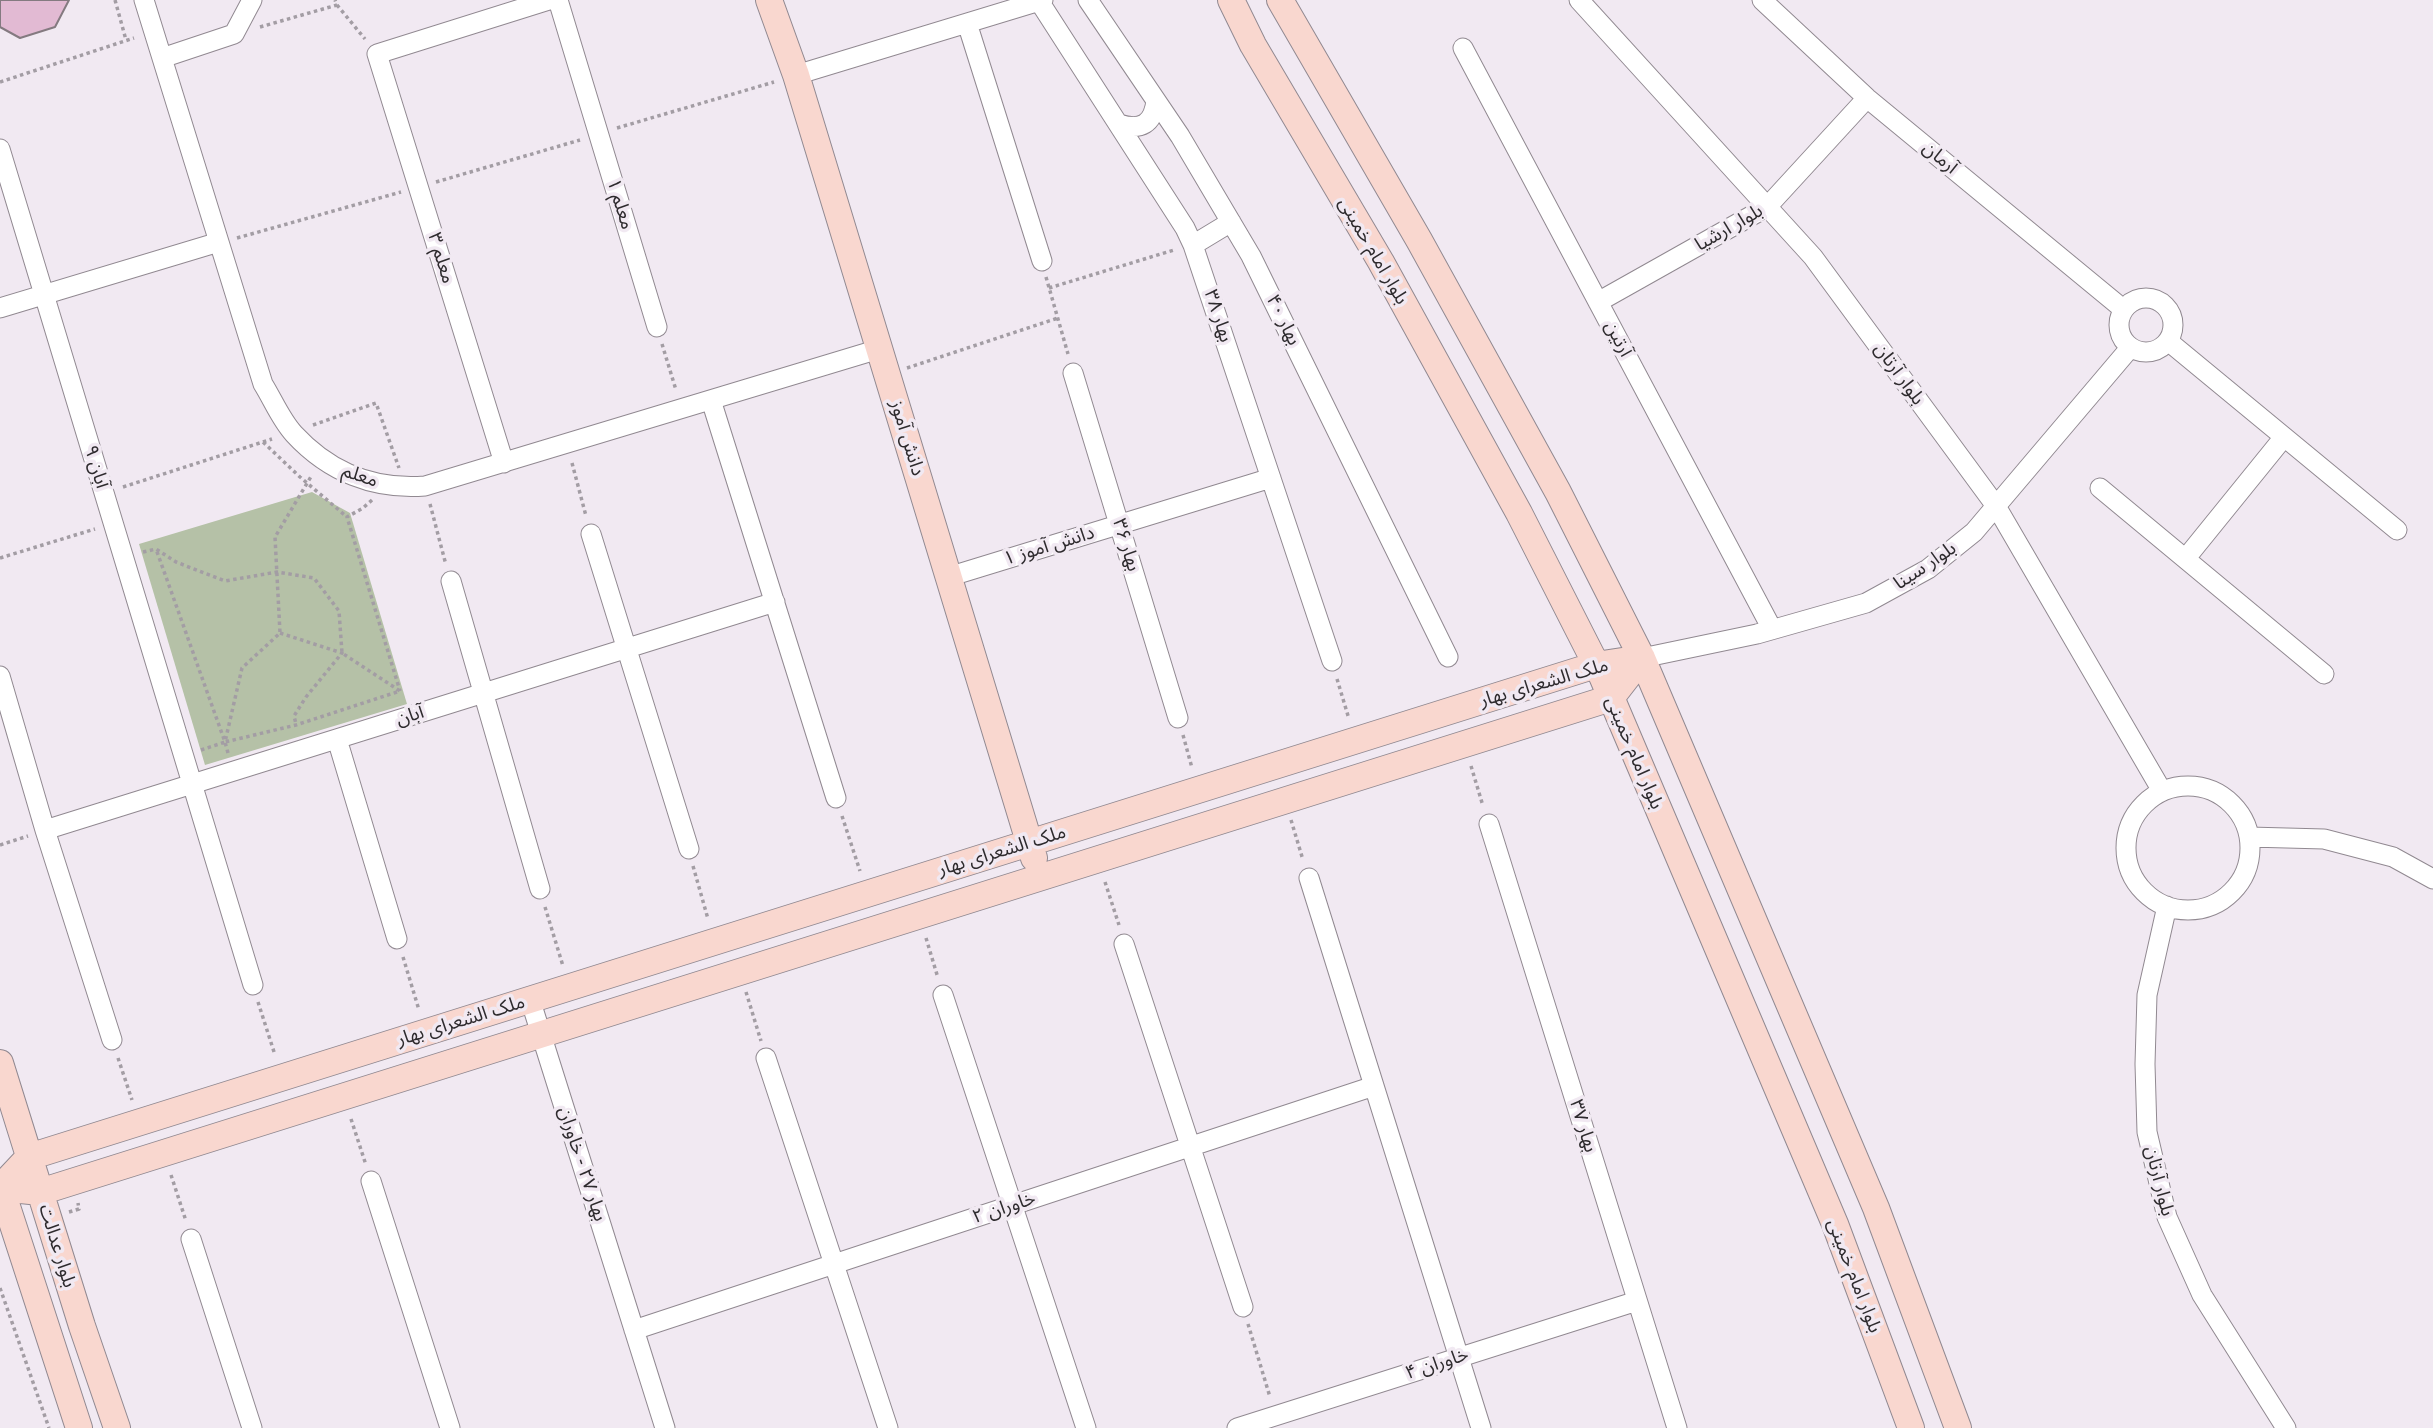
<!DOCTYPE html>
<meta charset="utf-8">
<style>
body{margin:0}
canvas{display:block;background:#f1e9f2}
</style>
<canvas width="2433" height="1428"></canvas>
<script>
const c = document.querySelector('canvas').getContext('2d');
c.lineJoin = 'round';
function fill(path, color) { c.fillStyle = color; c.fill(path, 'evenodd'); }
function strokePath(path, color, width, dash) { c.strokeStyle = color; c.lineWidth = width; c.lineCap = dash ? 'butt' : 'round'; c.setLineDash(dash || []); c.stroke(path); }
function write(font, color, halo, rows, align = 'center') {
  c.font = font + ' "Noto Sans","Noto Sans Arabic",sans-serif'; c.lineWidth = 7; c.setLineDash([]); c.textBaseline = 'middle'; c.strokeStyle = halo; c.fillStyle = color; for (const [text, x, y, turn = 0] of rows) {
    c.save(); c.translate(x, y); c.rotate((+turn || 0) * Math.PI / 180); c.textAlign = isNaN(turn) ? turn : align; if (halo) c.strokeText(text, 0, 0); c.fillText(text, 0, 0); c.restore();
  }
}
fill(new Path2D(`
 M312 492 350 513 407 704 205 765 139 544Z`), '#b5c1a7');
const building = new Path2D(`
 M0 0H69L55 27 20 38 0 27Z`);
fill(building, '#e2bad3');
strokePath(building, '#847a80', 2);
const street = new Path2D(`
 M144 0 263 384C273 400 281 420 294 434 329 472 374 490 425 486L879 349
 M558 0 657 327
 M1088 0 1180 136 1251 256 1448 657
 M1579 0 1813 257 1996 506 2162 791
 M1762 0 1867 98 2123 309
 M1039 1 1185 228 1193 245 1332 661
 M967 23 1042 261
 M1463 48 1772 629
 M162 58 234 34 252 0
 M796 75 1043 0
 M1119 124C1141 131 1153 124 1156 101
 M0 149 253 985
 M1193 245 1231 222
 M2119 325a27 27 0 1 1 54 0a27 27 0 1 1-54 0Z
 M1598 302 1767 207 1867 98
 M0 308 219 242
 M2168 341 2397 530
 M1073 373 1178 718
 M711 400 836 798
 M504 463 377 54 549 0
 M2100 488 2324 674
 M591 534 689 849
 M2186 558 2284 437
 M948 577 1271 478
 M451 581 540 889
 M1642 658 1757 634 1866 603 1928 569 1974 532 2130 348
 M0 676 45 830 112 1040
 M337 739 397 939
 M2126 848a62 62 0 1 1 124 0a62 62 0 1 1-124 0Z
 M1489 824 1677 1428
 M45 830 775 602
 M2249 837 2324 839 2393 857 2433 879
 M1309 878 1481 1428
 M2167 906 2147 995 2145 1064 2147 1132 2167 1217 2202 1295 2286 1428
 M1124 944 1243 1307
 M943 995 1086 1428
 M530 999 665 1428
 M766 1058 888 1428
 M371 1181 450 1428
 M191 1239 252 1428
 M634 1330 1374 1086
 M1237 1428 1637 1301`);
const secondary = new Path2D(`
 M769 0 796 75 1034 858
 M1231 0 1253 45 1381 262 1519 513 1602 676 1835 1224 1911 1428
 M1280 0 1419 240 1558 492 1642 658 1876 1208 1958 1428
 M0 1063 82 1326 117 1428
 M0 1185 79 1428
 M1 1187 29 1157 1596 665 1642 658
 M0 1188 40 1192 1611 698 1642 658`);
strokePath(street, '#918991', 21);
strokePath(secondary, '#918991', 28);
strokePath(new Path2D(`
 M115 0 126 40
 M337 5 365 39
 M260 27 337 5 335 0
 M0 82 134 38
 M617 128 774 82
 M436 182 580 140
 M237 238 401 192
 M1046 277 1068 354
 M1049 288 1174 250
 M662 344 676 390
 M907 368 1058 318
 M313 425 376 403 399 468
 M263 442 300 477 347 517
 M572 463 586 516
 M123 487 272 439
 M372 500 363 508 347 517 400 691
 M430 504 446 565
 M143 552 156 549 176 562 225 581 277 572 314 578 339 611 342 653 400 691 296 725 225 742 156 549
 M0 558 95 529
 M280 633 342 653 306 697 294 716 296 724
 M1337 679 1349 719
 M1183 735 1192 768
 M201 750 225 742
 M228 753 225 742 242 668 280 633 275 537 312 475
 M1471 766 1483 806
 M842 816 860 871
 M1291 820 1303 860
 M0 845 28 836
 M693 866 708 919
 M1105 882 1119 925
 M545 907 563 966
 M926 938 938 978
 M403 957 419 1010
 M746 992 761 1041
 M258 1002 275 1055
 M118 1058 132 1100
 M351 1119 366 1165
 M171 1175 186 1221
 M69 1212 79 1209 78 1203
 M0 1288 49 1428
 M1248 1324 1270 1397`), '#a39da4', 3.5, [3.5, 3.5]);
strokePath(street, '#fff', 19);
strokePath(secondary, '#f9d7cf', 26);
write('19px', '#2e2b2e', '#f1e9f2', [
 ["آرمان",1940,158,40],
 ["معلم ۱",620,204,73],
 ["بلوار ارشیا",1729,228,-30],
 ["بلوار امام خمینی",1373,251,60],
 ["معلم ۳",441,258,73],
 ["بهار ۳۸",1218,316,72],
 ["بهار ۴۰",1283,320,64],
 ["آرتین",1618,339,62],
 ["بلوار آرتان",1899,374,54],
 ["دانش آموز",907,438,73],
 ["آبان ۹",96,467,73],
 ["معلم",360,476,19],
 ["بهار ۳۶",1126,545,73],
 ["دانش آموز ۱",1049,546,-17],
 ["بلوار سینا",1925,566,-34],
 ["ملک الشعرای بهار",1544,683,-16],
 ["آبان",410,716,-17],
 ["بلوار امام خمینی",1634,753,67],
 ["ملک الشعرای بهار",1002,851,-17],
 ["ملک الشعرای بهار",461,1021,-17],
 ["بهار ۳۷",1583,1126,73],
 ["بهار ۲۷ - خاوران",582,1164,72],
 ["بلوار آرتان",2159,1181,76],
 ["خاوران ۲",1004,1208,-18],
 ["بلوار عدالت",57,1246,73],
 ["بلوار امام خمینی",1854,1276,69],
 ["خاوران ۴",1437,1364,-18]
]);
</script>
